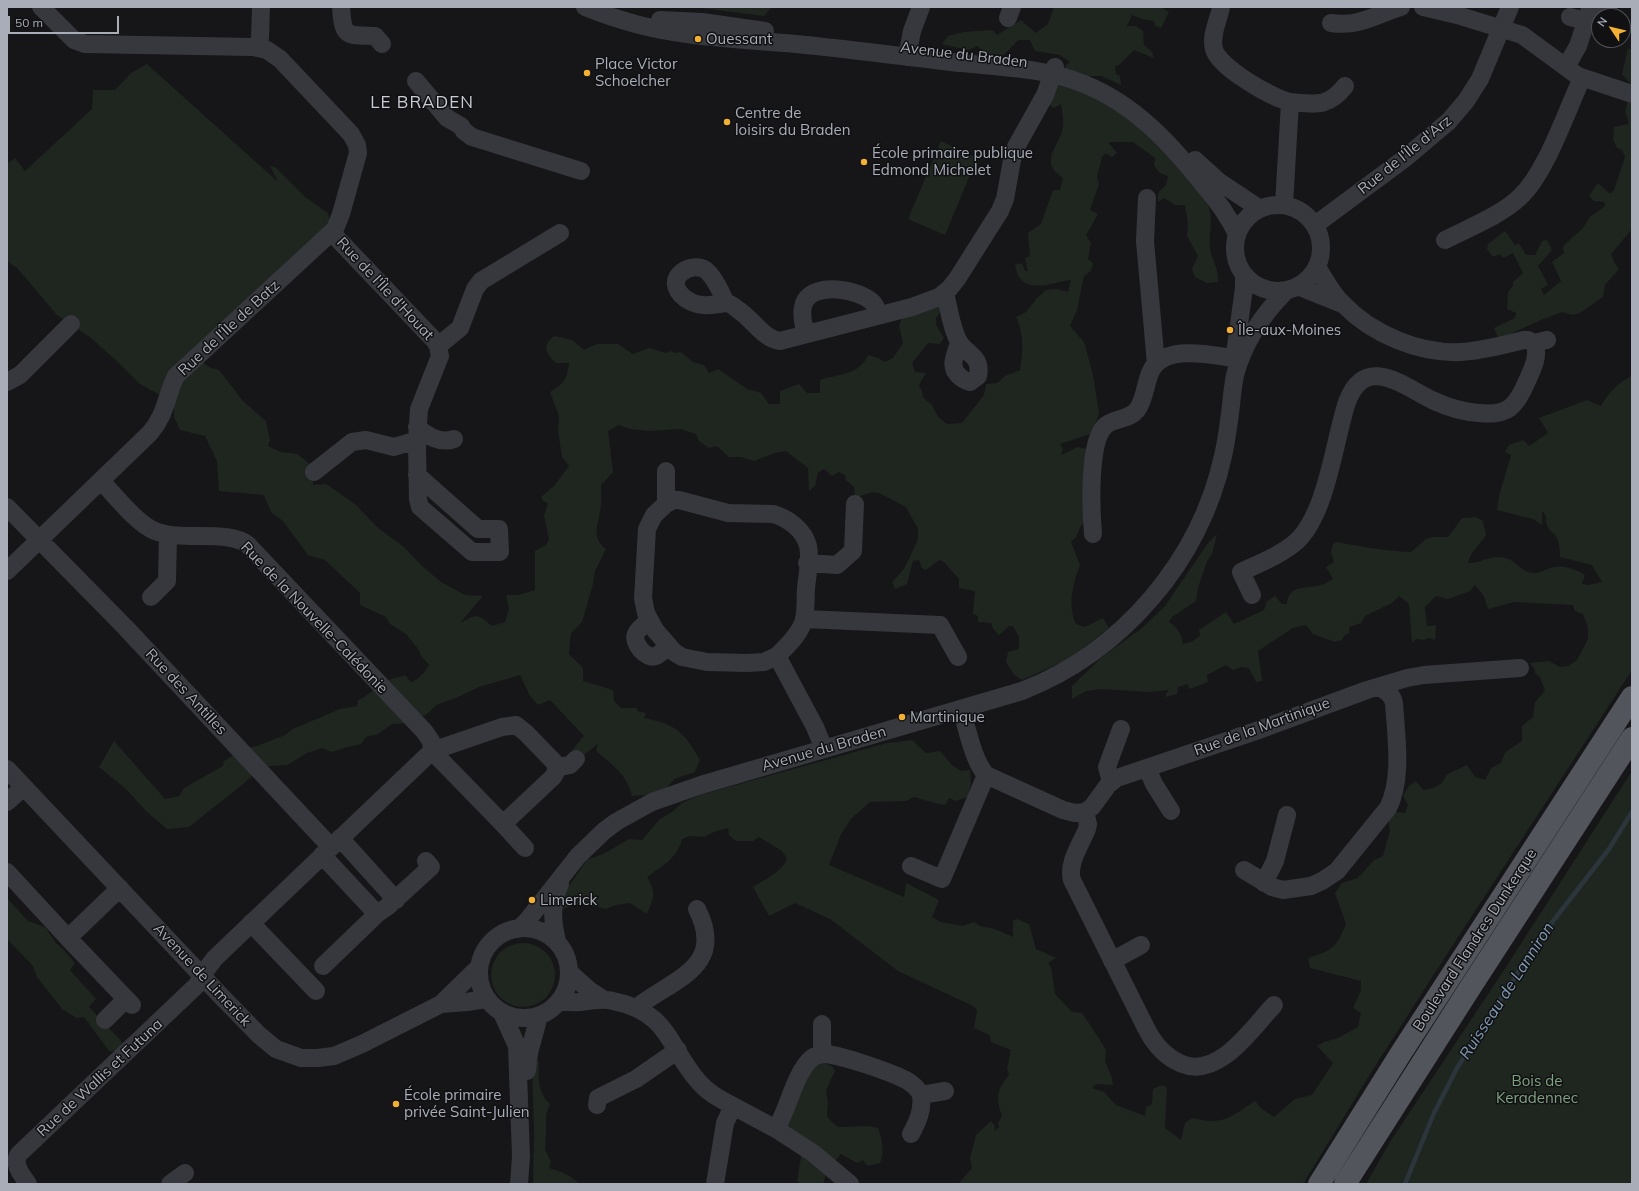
<!DOCTYPE html>
<meta charset="utf-8">
<style>
body{margin:0}
#map{position:relative;width:1639px;height:1191px;overflow:hidden;background:#161618;font-family:Mulish,sans-serif}
canvas{display:block}
.frame{position:absolute;inset:0;border:8px solid #a8adb8;pointer-events:none}
.north{position:absolute;left:1591px;top:8px;width:40px;height:40px;box-sizing:border-box;background:#111113;border:1px solid #4d4f55;border-radius:50%;rotate:305deg;font-size:11px;font-weight:700;line-height:16px;text-align:center;color:#a8adb8}
.north::after{content:'';display:block;margin:auto;width:14px;height:18px;background:#f2b134;clip-path:polygon(50% 0,100% 100%,50% 72%,0 100%)}
.scale{position:absolute;left:8px;top:16px;width:111px;height:18px;box-sizing:border-box;border:2px solid #a8adb8;border-top:0;padding-left:5px;font-size:12px;line-height:14px;white-space:nowrap;color:#a8adb8;-webkit-text-stroke:3px #111113;paint-order:stroke}
</style>
<div id="map">
<canvas width="1639" height="1191"></canvas>
<div class="frame"></div>
<div class="north">N</div>
<div class="scale">50 m</div>
</div>
<script>
const c = document.querySelector('canvas').getContext('2d');
c.lineJoin = 'round';
function fill(path, color) { c.fillStyle = color; c.fill(path, 'evenodd'); }
function strokePath(path, color, width, dash) { c.strokeStyle = color; c.lineWidth = width; c.lineCap = dash ? 'butt' : 'round'; c.setLineDash(dash || []); c.stroke(path); }
function write(font, color, halo, rows, align = 'center') {
  c.font = font + ' Mulish,sans-serif'; c.lineWidth = 3; c.setLineDash([]); c.textBaseline = 'middle'; c.strokeStyle = halo; c.fillStyle = color; for (const [text, x, y, turn = 0] of rows) {
    c.save(); c.translate(x, y); c.rotate((+turn || 0) * Math.PI / 180); c.textAlign = isNaN(turn) ? turn : align; if (halo) c.strokeText(text, 0, 0); c.fillText(text, 0, 0); c.restore();
  }
}
fill(new Path2D(`
 M693 7H772L764 16Z
 M1054 7H1161L1169 12 1161 28 1155 26 1154 21 1142 19 1132 15 1127 26H1136L1143 31 1144 45 1152 52 1154 58 1134 50 1119 65 1115 66 1116 74 1120 76 1121 85 1101 76H1090L1085 88 1136 117 1203 194C1216 219 1209 223 1210 248 1211 260 1219 266 1218 282L1207 283 1195 277 1192 269 1198 256 1187 236 1188 224 1185 205H1175L1164 198 1159 202C1155 193 1160 191 1166 185L1168 176C1159 173 1159 173 1154 165L1155 158 1133 142H1108L1117 153 1112 157 1106 153 1102 157 1097 176 1099 184 1090 210 1098 214 1086 235 1091 243 1088 259 1093 263 1091 271 1084 276 1077 310 1070 326 1084 342 1093 375 1099 413 1093 433 1060 444 1063 449 1061 455 1078 447 1087 449 1101 514 1082 524 1076 537 1071 542 1080 565C1073 584 1067 605 1076 624L1085 627 1103 618 1109 628 1069 659 1022 680 1014 675 1006 662 1008 652 1019 649V637L1013 626H1009L999 635 993 629 991 623 978 622V616L973 614 975 591 959 588V579L944 562 939 560 926 570 922 568 919 560 913 561 907 584 895 589 892 582 904 569 915 546 918 539V529L906 507 879 493 872 492 855 498 854 487 846 480 845 475 839 472 832 476 824 469 818 473 815 486 809 491 808 468 786 451 775 453 754 461 741 457H729L717 446 709 448 699 441 696 434 680 429 650 431 630 429 619 425 608 431 613 472 601 485C601 493 602 502 600 511 598 527 591 537 606 549L595 571 593 584 582 622 571 633 569 654 583 668V681L613 690 614 701 621 708H637V711L646 713 644 718C676 724 685 733 700 760L695 772 674 779 667 788 646 795 632 796C627 774 612 765 596 751L598 744 580 758 572 750 584 736 550 700 538 705 530 696 520 675 479 687 456 698 436 705 427 714 408 723 392 724 378 734 366 737 361 744 344 748 332 752 322 748 307 753 287 765 268 766 255 771 251 777 243 784 189 827 167 829 146 811 126 789 99 767 114 741 165 799 179 796 184 788 223 766 224 761 245 748 257 746 285 735 293 729 340 709 357 706 358 700C369 696 376 686 387 681 392 678 399 678 405 675L411 682C419 679 425 672 429 665L422 657 418 649 406 634 390 624 386 617 360 605V593L325 560 308 555 283 521 271 512 264 495 219 491 217 461 205 436 180 430 174 417V403L140 384 119 363 91 338 57 315 17 268 7 261V164L15 158 25 171 92 109 93 90H115L131 73 147 64 278 182 270 166 275 167 305 197 328 213 331 225 200 361 211 368 219 370 243 401 266 421 270 440 268 446 281 452 297 454 310 464 313 470V485L326 484 355 504 378 528 404 547 422 566 441 582 465 595 483 596 460 623C476 614 477 613 492 626L505 622 509 608 506 595H519L535 590V551L546 545 549 539 544 516 548 503 543 501 541 497 554 486 569 466 562 457 558 431 559 416 550 392C564 383 567 380 569 363H556C546 353 541 347 554 336L572 340 584 350 597 344H618L633 354 649 348 666 353 671 351 675 353 681 352 693 362 704 365 709 373 718 369 747 389 761 393 769 404H780V391L799 384 807 393H820V380C841 373 858 376 868 355L878 358 885 362 893 358 903 343 899 326 902 316 936 303 942 310 936 318V325L944 338 940 344 928 343 912 363 915 372 926 373 919 385 922 391 923 397 932 405 938 417 947 424 962 423 984 395 986 384 997 383 1005 376 1020 370C1023 353 1024 332 1016 317L1026 312 1037 298 1046 290 1057 289 1068 292 1071 280C1056 281 1031 294 1019 277 1017 274 1016 269 1015 265L1022 263 1025 271H1028L1025 258 1030 256 1028 233 1041 224 1053 190H1060L1063 178C1037 160 1060 148 1063 126 1064 120 1062 111 1061 104L1054 108 1047 103 1060 82 1066 65 1070 62 1060 55 1035 51 1030 40H1018L1004 55 984 54 978 46 968 50 942 44 948 36 963 32 992 30 997 35 1021 20 1036 33 1048 24Z
 M1628 48 1632 50V197L1629 198H1632V229L1611 254 1614 262 1619 269 1605 285 1603 297 1580 313 1573 315 1562 312 1536 322 1502 338H1498L1494 328 1515 318 1516 313 1507 309 1508 292 1513 286V282L1523 273 1513 253 1503 258 1500 254 1493 257 1487 249 1488 244 1505 231 1515 245 1519 243 1526 255H1535L1542 241 1547 240 1552 250 1538 266 1548 285 1541 289 1544 295 1561 281 1552 262 1564 253 1563 246 1582 229 1591 216 1605 206 1604 202 1594 201 1589 196 1598 183 1610 194 1614 190 1625 157 1622 150 1617 148 1613 140 1614 127 1629 124 1625 111 1632 86 1622 74Z
 M941 141 977 158 945 235 908 219Z
 M1632 376V670L1438 968 1372 1071 1303 1184H955L960 1182 972 1168 970 1158 976 1135 991 1121 995 1126 994 1131 999 1127 998 1123 1002 1116C996 1098 996 1090 1009 1075L1007 1069 1011 1050 991 1042 989 1035 974 1028 977 1010 973 1006 898 971 830 919 795 903 769 916 753 887C764 880 782 872 787 859L782 851 759 837 753 841H736L729 835 728 828 714 832 704 837 690 836 682 839C678 858 661 867 647 877 657 894 654 896 647 914L630 903 616 905 606 909 581 903 562 909 564 893 587 860 605 853 629 839 642 840 660 819 672 812 682 803 700 795 887 743 912 740 926 753 940 751 952 765 961 771 970 770 971 782 968 797 956 801 949 798 946 804 942 805 914 797 906 801 870 802 851 819 841 834 829 865 904 897 906 883 939 900 932 917 941 922 963 926 974 922 980 926 995 929 1013 937V921L1017 919 1029 924 1036 949 1056 958 1048 963 1051 967 1055 994 1072 1012 1082 1013 1100 1040 1106 1050 1105 1061 1112 1078 1113 1085 1096 1084 1092 1088 1104 1092 1116 1105 1145 1116 1146 1107 1152 1104 1153 1089 1162 1085 1167 1088 1165 1128 1181 1140 1185 1123 1192 1118C1224 1126 1230 1117 1255 1101L1262 1109 1274 1117 1295 1099 1312 1095 1333 1063 1317 1046 1324 1042 1338 1038 1358 1027 1361 1013 1353 1008 1361 990V981L1310 968 1308 958C1333 950 1336 948 1346 924L1335 893 1342 883 1358 878 1374 860 1383 856 1390 831 1388 815 1395 812 1405 813 1408 805 1403 796 1408 787 1416 781 1423 790C1433 789 1443 786 1446 775L1467 765 1475 777 1485 780 1491 768 1501 763 1505 753 1510 749 1522 741V726L1533 717 1535 702 1545 691 1540 677 1535 673V670L1530 663 1549 661 1560 667 1568 666 1577 660 1588 639V628L1583 614 1575 611 1573 605 1514 602 1488 609 1484 596 1475 585 1470 591 1448 599 1436 596 1425 607 1427 626 1436 625 1435 640 1429 638 1424 640 1416 639 1412 643 1409 604 1399 596 1392 603 1365 616 1361 623 1349 627V633L1344 636 1342 640 1335 642 1313 634 1306 625 1293 628 1258 651 1262 681 1256 682 1249 668 1241 667 1233 670 1226 665 1207 675 1208 682 1190 689 1187 684 1178 687 1177 694 1165 697 1168 690 1148 692 1101 689 1086 691 1072 699V686L1102 657 1142 628 1165 606 1208 543 1217 534 1212 554 1207 561 1198 588 1196 601 1172 617 1169 622C1178 628 1181 633 1183 644L1191 642 1200 636 1199 630 1226 612 1234 624 1264 610 1267 601 1275 596 1282 604H1287C1288 584 1307 589 1321 585 1325 584 1329 581 1333 579L1326 567 1334 562 1331 552 1333 544 1337 542C1362 547 1386 551 1411 552L1426 539 1432 537H1448L1462 518 1476 517 1483 521 1486 535C1480 544 1470 553 1468 563 1478 564 1487 557 1497 557 1516 557 1517 570 1532 573 1539 574 1546 569 1553 567 1564 565 1576 569 1585 575L1582 584 1588 585 1602 582 1592 565 1560 557C1559 549 1560 541 1555 535 1552 532 1548 529 1547 525 1545 519 1547 515 1542 511V525L1533 519 1497 510 1499 496 1511 455 1505 452 1509 445 1523 440 1529 446 1548 433 1539 418 1587 400 1601 406C1607 394 1620 381 1632 376Z
 M1632 771V1184H1366L1390 1142 1504 970Z
 M7 898 28 921 45 927 56 943 64 950 75 963 70 970 96 999 89 1007 124 1044 116 1052 109 1051 84 1017 77 1018 62 1009 37 977 33 966 7 939Z
 M491 975a32 32 0 1 1 64 0a32 32 0 1 1-64 0Z
 M532 1061H539C538 1076 538 1094 550 1104L546 1115V1135L545 1149 551 1162 549 1168C560 1171 571 1175 579 1184H533L534 1131Z
 M819 1062C826 1064 833 1064 835 1071L826 1090 828 1102 827 1117 838 1127 869 1126 878 1128C882 1139 885 1152 880 1163L867 1166 863 1160 857 1163 841 1154 827 1170 823 1184H800L797 1181 801 1157 798 1141 784 1127 802 1080Z`), '#1e261f');
strokePath(new Path2D(`
 M1405 1184 1434 1113 1457 1068 1540 938 1609 849 1632 812`), '#2c353c', 4.5);
strokePath(new Path2D(`
 M341 7C343 38 346 35 375 36L382 44
 M585 7C617 20 653 30 687 34 723 39 760 41 796 44 848 49 900 56 951 62 995 67 1043 67 1084 84 1134 104 1169 142 1202 183 1216 199 1228 215 1237 234
 M1221 7C1219 20 1210 35 1214 49 1218 67 1272 98 1290 102L1284 205
 M1423 7 1457 15 1522 35 1578 76 1632 94
 M1570 17 1586 21
 M1008 18 1012 7
 M660 20 702 22 765 31
 M1331 23C1360 27 1375 15 1401 7
 M258 47 260 38 261 7
 M907 57 912 31 921 7
 M1566 67 1578 46 1590 9 1609 12
 M416 81 447 118 461 126 464 131 472 137 581 171
 M1290 102C1315 104 1328 108 1345 86
 M1195 160 1218 181 1260 209
 M1147 198 1145 241 1156 364
 M1235 248a43 43 0 1 1 86 0a43 43 0 1 1-86 0Z
 M1315 225 1404 159 1449 121 1466 101 1480 79 1510 7
 M1445 240C1470 227 1500 216 1520 197 1546 173 1566 112 1582 78
 M1317 267C1325 279 1332 294 1343 304 1372 334 1419 354 1461 352 1482 351 1503 345 1524 340H1528L1534 343 1547 340
 M1297 286 1342 304
 M945 293C949 308 951 328 959 342 967 355 982 356 978 376L970 382C966 381 962 379 959 376 948 366 956 354 959 343
 M726 303C721 292 716 280 708 272 695 258 658 278 686 299 696 306 706 306 718 304 720 304 724 303 727 303 730 304 735 307 737 309 752 318 763 339 780 341L912 307 939 297 949 289 957 279 1000 211 1005 199 1012 160 1016 147 1045 95 1055 67
 M806 334C803 324 800 310 805 301 815 282 859 289 872 302 876 305 877 310 879 315
 M438 346 460 328 475 289 481 281 560 233
 M1234 361 1244 288V274
 M7 382 20 375 71 324
 M417 427C427 436 441 444 454 439
 M417 440V446L418 499 420 507 472 552H500L499 529H478L417 475
 M314 472 352 442 366 440 394 447 417 440 419 409 440 356 438 346 435 341 332 233
 M666 504V471
 M7 507 125 627 330 846
 M1093 534C1091 511 1088 442 1105 426 1115 417 1128 421 1137 410 1145 399 1145 385 1150 373 1162 343 1210 355 1234 358
 M807 563 837 565 853 551 855 504
 M7 571 150 433C167 413 165 398 176 376L335 229 341 214 358 153 357 145 351 134 280 59 267 50 253 47 85 44 74 40 41 7
 M1252 595 1241 572C1260 563 1281 555 1297 541 1327 512 1334 442 1347 402 1365 354 1402 385 1432 400 1447 407 1463 412 1479 413 1508 416 1516 407 1527 381 1532 370 1540 355 1534 343
 M151 597 167 581 168 535
 M805 619 940 625 958 657
 M650 621C645 624 638 629 636 634 632 643 646 660 656 656 660 654 665 649 669 646
 M777 656 764 662 747 663 707 662 682 657 674 652 655 630 646 613 643 598 647 529 654 515 666 504 674 500H679L728 513 773 514C788 518 804 530 808 546 811 559 807 576 806 589 805 600 807 615 802 625 797 637 786 647 777 656L815 727 824 749
 M961 709C968 730 972 758 986 775L1063 810 1075 813 1085 812 1092 807 1108 785 1117 778 1256 731 1367 690 1407 678 1424 675 1520 668
 M557 767 570 765 576 759
 M1147 768 1154 784 1171 811
 M7 769 221 996 259 1035 276 1049 301 1058H318L334 1056 362 1044 441 1004 467 1002 486 999
 M1111 782 1107 767 1121 729
 M7 802 24 787
 M1085 812 1088 824 1087 829C1081 844 1067 864 1072 880L1146 1028C1154 1044 1165 1057 1182 1064 1219 1079 1252 1028 1274 1005
 M503 824 525 848
 M340 838 396 900
 M322 855 377 914
 M911 866 942 879 986 775
 M1244 870 1272 887 1283 890 1311 886 1322 881 1337 871 1388 808C1403 779 1396 735 1394 703 1392 694 1386 690 1378 687
 M7 872 68 938
 M1264 883 1275 861 1287 815
 M120 888 68 938 132 1005
 M251 923 316 991
 M479 973a45 45 0 1 1 90 0a45 45 0 1 1-90 0Z
 M518 929 526 922 578 856 604 831 616 822 652 802 701 785 1022 691C1122 652 1200 561 1223 456 1227 439 1229 422 1231 405 1232 395 1233 385 1235 375 1244 342 1262 315 1286 291
 M557 941C552 921 551 903 560 884
 M1112 961 1141 945
 M323 966 377 914 387 907 431 867 426 861
 M569 972 589 990 603 999
 M559 1001C566 1002 573 1003 580 1002 592 1001 602 998 613 1001 670 1013 667 1045 698 1081 708 1093 720 1099 733 1106L725 1123 715 1184
 M441 1004 479 967
 M636 1008C672 979 727 968 697 909
 M502 1013 517 1046 521 1156 519 1184
 M105 1020 126 999
 M822 1024V1045L825 1054
 M527 1071 529 1053 539 1016
 M597 1105 598 1098 636 1079 678 1050
 M733 1106 776 1129C788 1110 795 1072 812 1058 816 1055 822 1054 827 1054 846 1057 888 1071 906 1080 913 1084 918 1088 921 1095L945 1091
 M776 1129 813 1153 850 1184
 M911 1134C918 1121 923 1110 921 1095
 M28 1184C22 1175 12 1164 19 1154L197 985 202 975 215 958 432 751 502 727 516 725 526 733 555 763 557 770 553 777 503 824 432 751 431 741 424 731 248 545C229 529 181 542 155 531 137 524 115 495 101 481
 M170 1184 185 1173`), '#37383d', 18);
strokePath(new Path2D(`
 M1319 1184 1401 1053 1632 697
 M1345 1184 1468 991 1632 738`), '#53555c', 22);
for (const [x, y, r, color] of [
 [698,39,4,"#f2b134"],
 [587,73,4,"#f2b134"],
 [727,122,4,"#f2b134"],
 [864,162,4,"#f2b134"],
 [1230,330,4,"#f2b134"],
 [902,717,4,"#f2b134"],
 [532,900,4,"#f2b134"],
 [396,1104,4,"#f2b134"]
]) { const dot = new Path2D(); dot.arc(x, y, r, 0, 2 * Math.PI); c.fillStyle = color; c.fill(dot); strokePath(dot, '#111113', 1.5); }
write('15px', '#a8adb8', '#111113', [
 ["Ouessant",706,39],
 ["Place Victor",595,64],
 ["Schoelcher",595,81],
 ["Centre de",735,113],
 ["loisirs du Braden",735,130],
 ["École primaire publique",872,153],
 ["Edmond Michelet",872,170],
 ["Île-aux-Moines",1238,330],
 ["Martinique",910,717],
 ["Limerick",540,900],
 ["École primaire",404,1095],
 ["privée Saint-Julien",404,1112]
], 'left');
write('15px', '#a8adb8', '#111113', [
 ["Avenue du Braden",964,55,7],
 ["Rue de l'Île d'Arz",1405,155,-39],
 ["Rue de l'Île d'Houat",385,289,47],
 ["Rue de l'Île de Batz",229,328,-43],
 ["Rue de la Nouvelle-Calédonie",314,618,46],
 ["Rue des Antilles",186,692,47],
 ["Rue de la Martinique",1262,727,-20],
 ["Avenue du Braden",824,749,-16],
 ["Boulevard Flandres Dunkerque",1475,940,-57],
 ["Avenue de Limerick",202,975,47],
 ["Rue de Wallis et Futuna",100,1078,-43]
]);
write('15px', '#7fa381', '#111113', [
 ["Bois de",1537,1081],
 ["Keradennec",1537,1098]
]);
write('italic 16px', '#7f9bb3', '#111113', [
 ["Ruisseau de Lanniron",1507,991,-57]
]);
c.letterSpacing = '1px';
write('17px', '#c9ccd4', '#111113', [
 ["LE BRADEN",422,103]
]);
c.letterSpacing = '0px';
</script>
